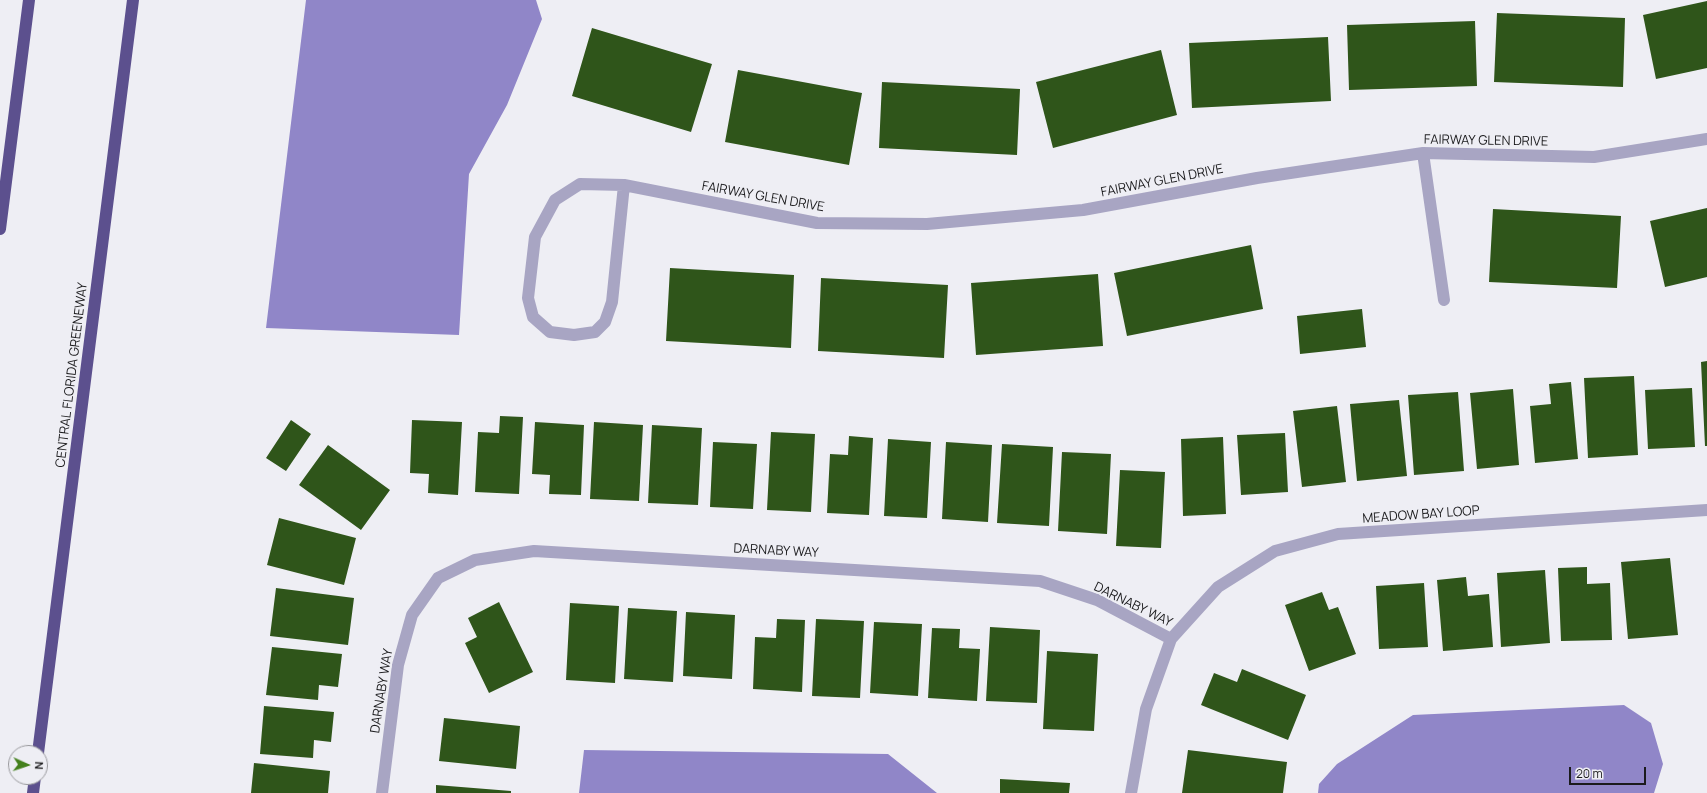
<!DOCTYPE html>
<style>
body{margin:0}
#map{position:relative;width:1707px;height:793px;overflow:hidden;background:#eeeef4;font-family:Manrope,sans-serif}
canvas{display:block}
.north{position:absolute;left:8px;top:745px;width:40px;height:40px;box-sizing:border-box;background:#eeeef4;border:1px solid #9a9a9e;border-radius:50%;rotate:93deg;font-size:11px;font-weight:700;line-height:16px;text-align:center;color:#1b1b1d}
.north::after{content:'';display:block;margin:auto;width:14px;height:18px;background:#44801d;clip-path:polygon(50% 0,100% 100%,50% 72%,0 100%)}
.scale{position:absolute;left:1569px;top:767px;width:77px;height:18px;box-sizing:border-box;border:2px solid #1b1b1d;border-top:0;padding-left:5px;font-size:12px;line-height:14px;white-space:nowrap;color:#1b1b1d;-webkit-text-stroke:3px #eeeef4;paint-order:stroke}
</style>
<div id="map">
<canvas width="1707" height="793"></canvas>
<div class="north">N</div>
<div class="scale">20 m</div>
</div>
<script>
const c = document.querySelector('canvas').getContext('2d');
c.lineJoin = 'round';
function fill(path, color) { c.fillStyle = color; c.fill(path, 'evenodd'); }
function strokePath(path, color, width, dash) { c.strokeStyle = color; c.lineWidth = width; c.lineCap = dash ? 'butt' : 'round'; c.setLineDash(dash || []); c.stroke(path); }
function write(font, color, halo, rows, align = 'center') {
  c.font = font + ' Manrope,sans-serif'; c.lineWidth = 4; c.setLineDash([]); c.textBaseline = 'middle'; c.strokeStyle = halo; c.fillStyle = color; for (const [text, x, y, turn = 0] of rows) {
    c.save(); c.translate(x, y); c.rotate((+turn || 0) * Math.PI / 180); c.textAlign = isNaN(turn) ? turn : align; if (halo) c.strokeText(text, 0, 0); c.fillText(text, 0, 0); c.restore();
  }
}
fill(new Path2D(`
 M306 0H536L542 19 507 105 469 174 459 335 266 328Z
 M1624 705 1651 723 1663 764 1654 793H1318L1319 784 1337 764 1413 715Z
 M584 750 888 754 937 793H579Z`), '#9086c8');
fill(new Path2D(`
 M1707 1V68L1656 79 1643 15Z
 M1497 13 1625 18 1623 87 1494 82Z
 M1475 21 1477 86 1349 90 1347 25Z
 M592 28 712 64 691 132 572 96Z
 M1328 37 1331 101 1192 108 1189 43Z
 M1161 50 1177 115 1053 148 1036 82Z
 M738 70 862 93 849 165 725 142Z
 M882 82 1020 89 1017 155 879 148Z
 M1707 208V277L1665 287 1650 221Z
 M1493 209 1621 216 1617 288 1489 282Z
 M1251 245 1263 309 1127 336 1114 273Z
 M670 268 794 275 791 348 666 341Z
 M1098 274 1103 346 976 355 971 283Z
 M821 278 948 285 944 358 818 351Z
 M1362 309 1366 347 1300 354 1297 316Z
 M1707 361V446H1705L1701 362Z
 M1634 376 1638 455 1588 458 1584 378Z
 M1571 382 1578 459 1535 463 1530 406 1551 404 1549 384Z
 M1692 388 1695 447 1648 449 1645 390Z
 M1513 389 1519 465 1477 469 1470 393Z
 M1458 392 1464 471 1414 475 1408 395Z
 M1399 400 1407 476 1357 481 1350 404Z
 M1337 406 1346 482 1302 487 1293 411Z
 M500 416 523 417 519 494 475 492 478 432 499 433Z
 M291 420 311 434 286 471 266 458Z
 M412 420 462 422 458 495 428 493 429 474 410 473Z
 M535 422 584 425 581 495 549 494 550 475 532 474Z
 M594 422 643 425 639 501 590 499Z
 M652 425 702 428 698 505 648 503Z
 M771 432 815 434 811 512 767 510Z
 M1285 433 1288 492 1241 495 1237 435Z
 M849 436 873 438 869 515 827 513 830 454 848 455Z
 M1223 437 1226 514 1183 516 1181 439Z
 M888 439 931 442 927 518 884 516Z
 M713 442 757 444 753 509 710 507Z
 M946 442 992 445 988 522 942 519Z
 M1002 444 1053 447 1049 526 997 523Z
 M328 445 390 490 361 530 299 485Z
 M1062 452 1111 454 1107 534 1058 531Z
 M1120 470 1165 472 1161 548 1116 546Z
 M279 518 356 538 344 585 267 565Z
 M1670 558 1678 635 1628 639 1621 562Z
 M1587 567V584L1610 583 1612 640 1561 641 1558 568Z
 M1545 570 1550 643 1501 647 1497 573Z
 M1466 577 1468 596 1489 594 1493 647 1443 651 1437 580Z
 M1424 583 1428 647 1379 649 1376 586Z
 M276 588 354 598 348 645 270 636Z
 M1322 592 1329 610 1338 607 1356 654 1309 671 1285 605Z
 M499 602 533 672 489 693 465 643 477 637 468 618Z
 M570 603 619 606 615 683 566 680Z
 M628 608 677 611 673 682 624 679Z
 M686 612 735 615 732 679 683 676Z
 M777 619 805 620 802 692 753 689 755 637 776 638Z
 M816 619 864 621 860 698 812 696Z
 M874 622 922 624 918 696 870 693Z
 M990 627 1040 630 1037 703 986 701Z
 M932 628 960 629 959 648 980 649 977 701 928 698Z
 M272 647 342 654 338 687 319 685 318 700 266 695Z
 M1047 651 1098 654 1094 731 1043 729Z
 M1242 669 1306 695 1288 740 1201 705 1214 673 1237 682Z
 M264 706 334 712 331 742 314 740 313 758 260 754Z
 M444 718 520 726 516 769 439 761Z
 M1188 750 1287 762 1283 793H1182Z
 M254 763 330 771 328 793H251Z
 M1000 779 1070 783 1069 793H1000Z
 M436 785 511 791V793H436Z`), '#2f551a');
strokePath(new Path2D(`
 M1423 153 1444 300
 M624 185 612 302 605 322 595 332 574 335 550 332 533 317 528 298 535 237 555 200 580 184 624 185 817 223 927 224 1083 210 1257 178 1423 153 1594 157 1707 139`), '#a8a5c3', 12);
strokePath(new Path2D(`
 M1171 639 1218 587 1275 551 1338 534 1707 510
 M382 793 398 665 412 615 438 578 475 560 534 551 1040 581 1097 600 1171 639 1146 709 1131 793`), '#a8a5c3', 12);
strokePath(new Path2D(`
 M0 229 29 0
 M38 753 133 0
 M33 793 35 777`), '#5c508e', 12);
write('13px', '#1b1b1d', '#eeeef4', [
 ["FAIRWAY GLEN DRIVE",1486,141,1],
 ["FAIRWAY GLEN DRIVE",1162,181,-11],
 ["FAIRWAY GLEN DRIVE",763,197,10],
 ["CENTRAL FLORIDA GREENEWAY",72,375,-83],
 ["MEADOW BAY LOOP",1421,515,-4],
 ["DARNABY WAY",776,551,3],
 ["DARNABY WAY",1133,605,26],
 ["DARNABY WAY",382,691,-81]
]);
</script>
